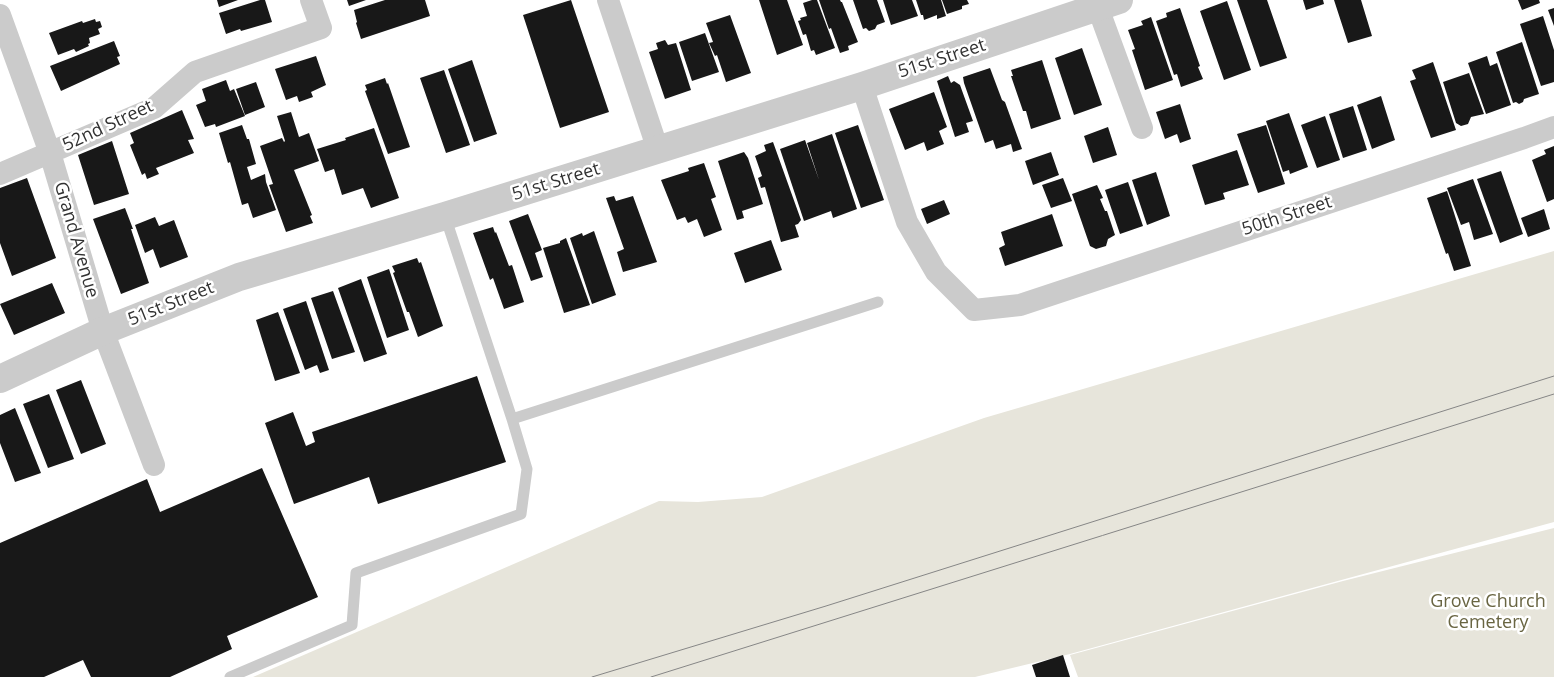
<!DOCTYPE html>
<style>
body{margin:0}
canvas{display:block;background:#fff}
</style>
<canvas width="1554" height="677"></canvas>
<script>
const c = document.querySelector('canvas').getContext('2d');
c.lineJoin = 'round';
function fill(path, color) { c.fillStyle = color; c.fill(path, 'evenodd'); }
function strokePath(path, color, width, dash) { c.strokeStyle = color; c.lineWidth = width; c.lineCap = dash ? 'butt' : 'round'; c.setLineDash(dash || []); c.stroke(path); }
function write(font, color, halo, rows, align = 'center') {
  c.font = font + ' "Open Sans",sans-serif'; c.lineWidth = 5; c.setLineDash([]); c.textBaseline = 'middle'; c.strokeStyle = halo; c.fillStyle = color; for (const [text, x, y, turn = 0] of rows) {
    c.save(); c.translate(x, y); c.rotate((+turn || 0) * Math.PI / 180); c.textAlign = isNaN(turn) ? turn : align; if (halo) c.strokeText(text, 0, 0); c.fillText(text, 0, 0); c.restore();
  }
}
fill(new Path2D(`
 M1554 251V522L1070 654 975 677H253L659 501 698 502 762 497 984 418Z
 M1554 528V677H1078L1070 655 1343 581Z`), '#e7e5db');
fill(new Path2D(`
 M217 0H238L219 7Z
 M260 0H265L272 22 241 31 240 29 226 34 219 13Z
 M347 0H366L349 6Z
 M385 0H425L430 16 361 39 356 23 357 22 354 10Z
 M571 0 609 112 560 128 523 15Z
 M759 0H787L803 45 777 55Z
 M812 0H817L835 48 816 55 814 50 811 51 806 34 803 35 798 21 801 20 800 18 807 16 803 3Z
 M819 0H840L841 2H842L858 42 848 46 849 50 840 53 831 28 829 29Z
 M853 0H877L885 22 877 25 875 29 869 31 866 28 863 29Z
 M883 0H912L918 16 891 25Z
 M916 0H941L946 16 937 19V15L924 20 923 15H921Z
 M942 0H967L969 4 962 6V9L947 14Z
 M1237 0H1267L1287 58 1260 67Z
 M1303 0H1323L1324 4 1306 10Z
 M1334 0H1361L1372 36 1348 43Z
 M1518 0H1539L1540 3 1522 10Z
 M1227 1 1251 70 1224 80 1200 11Z
 M1180 8 1200 66 1198 67 1203 79 1181 87 1177 74 1174 75 1156 21 1167 17 1166 13Z
 M1554 8V26L1548 10Z
 M730 15 751 73 726 82 717 55 715 56 709 43 713 42 706 23Z
 M1543 16 1554 50V82L1541 86 1520 24Z
 M1151 17 1173 80 1145 90 1132 50 1135 49 1128 30 1143 25 1141 21Z
 M95 19 96 22 100 21 102 27 98 29 100 34 89 38 90 43 88 44 89 46 76 52 74 49 58 55 49 33 82 21 83 23Z
 M705 33 719 72 692 81 679 42Z
 M665 40 668 45 676 43 691 90 665 99 649 52 658 49 656 43Z
 M114 41 120 56 117 57 120 64 61 91 50 66Z
 M1522 42 1539 94 1524 99 1523 102 1519 104 1516 102 1513 103 1496 52Z
 M1082 48 1102 105 1074 115 1055 58Z
 M316 56 326 85 311 92 313 97 299 102 297 96 286 100 275 69Z
 M1487 56 1490 66 1497 63 1511 105 1486 114 1468 63Z
 M472 60 497 134 474 142 448 69Z
 M1042 60 1061 119 1031 129 1026 111H1023L1011 76H1013L1011 70Z
 M1433 62 1456 130 1431 138 1410 81 1416 79 1412 70Z
 M990 68 1002 100 1005 102 1022 149 1013 152 1011 144 996 149 993 140 985 143 964 83 963 77Z
 M444 70 470 145 446 153 420 78Z
 M1469 73 1484 114 1471 117 1468 124 1461 126 1456 123 1443 82Z
 M948 76 951 83 954 81 960 85 973 121 966 123 969 132 955 137 937 81Z
 M385 78 387 84 388 83 410 147 388 154 365 91 367 90 365 85Z
 M226 80 230 91 234 89 245 116 216 127 215 124 205 127 196 105 206 101 202 89Z
 M256 82 265 107 245 115 236 89Z
 M934 92 947 127 939 131 944 144 927 151 924 142 905 150 889 109Z
 M1381 96 1395 140 1372 149 1357 105Z
 M1180 104 1191 139 1180 143 1177 134 1165 139 1156 112Z
 M1353 106 1367 150 1343 158 1329 114Z
 M182 110 194 139 188 140 194 153 156 168 159 174 147 179 145 173 142 175 130 145 134 143 130 133Z
 M291 112 299 137 309 133 319 161 294 170 312 215 310 216 313 223 286 232 269 185 273 184 260 146 282 138 284 142 285 141 277 116Z
 M1289 113 1308 167 1290 174 1289 170 1283 172 1266 121Z
 M1325 116 1340 160 1317 168 1301 125Z
 M242 125 247 139H249L256 164 247 167 251 180 265 174 266 182 276 210 253 218 248 203 242 205 230 162 228 163 219 133Z
 M858 125 884 200 861 208 835 133Z
 M1266 125 1285 184 1258 193 1237 134Z
 M1108 127 1117 155 1093 163 1084 136Z
 M374 128 399 198 371 208 363 188 342 195 334 169 325 172 317 149 346 140 345 138Z
 M832 134 857 209 833 218 831 211 804 221 780 149 805 140 819 180 807 143Z
 M112 141 129 194 94 205 78 155Z
 M773 142 801 220 798 224 795 225 799 237 781 242 765 187 761 188 758 178 762 176 755 156 766 151 764 145Z
 M1554 146V199L1547 202 1532 160 1546 154 1544 150Z
 M1237 150 1249 185 1223 193 1225 199 1205 205 1192 165Z
 M744 152 748 158 763 204 742 211 744 218 737 220 718 161Z
 M1051 152 1059 175 1033 185 1025 161Z
 M704 163 716 197 711 199 722 230 704 237 697 219 688 223 685 217 677 220 661 180 689 171 688 168Z
 M1501 171 1523 234 1500 243 1477 179Z
 M1156 172 1170 216 1147 225 1132 180Z
 M27 178 56 258 12 276 0 243V188Z
 M1063 178 1072 201 1051 208 1042 185Z
 M1473 179 1493 234 1474 240 1469 222 1461 225 1447 188Z
 M1128 182 1143 226 1120 234 1105 190Z
 M1097 185 1103 198 1100 199 1105 211H1107L1115 235 1108 239 1106 246 1096 249 1090 246 1072 194Z
 M1447 191 1471 266 1454 271 1448 253 1446 254 1427 198Z
 M614 196 616 201 633 196 657 262 623 272 617 252 624 249 606 198Z
 M944 200 950 214 927 224 921 209Z
 M125 208 133 229H131L149 283 121 294 93 219Z
 M1544 209 1550 229 1528 237 1521 218Z
 M528 214 542 250 535 253 543 277 531 281 509 221Z
 M1052 214 1063 246 1005 266 999 248 1005 245 1001 232Z
 M155 217 159 226 174 220 188 257 160 268 153 249 145 253 135 225Z
 M493 227 495 233 496 232 509 266 512 265 524 302 504 309 493 278 490 280 473 233Z
 M594 231 616 295 592 304 570 238 582 233 583 236Z
 M566 238 590 305 564 313 543 248 560 243V241Z
 M771 240 782 270 745 283 734 253Z
 M417 258 419 263 421 262 443 326 418 337 409 312H407L393 273 395 272 392 266Z
 M389 269 409 330 387 338 367 277Z
 M361 279 387 354 364 362 338 288Z
 M52 283 65 313 14 335 0 304Z
 M333 291 355 352 332 359 311 298Z
 M306 301 329 370 320 373 317 365 305 370 283 309Z
 M278 312 300 373 275 381 256 320Z
 M477 376 506 462 378 504 369 477 294 504 265 423 293 412 306 446 315 442 312 432Z
 M81 380 106 444 81 454 56 390Z
 M49 394 74 459 48 468 23 404Z
 M15 408 41 473 15 482 0 443V415Z
 M262 468 318 597 227 636 232 649 170 677H91L83 660 44 677H0V543L147 479 160 512Z
 M1063 655 1070 677H1036L1032 665Z`), '#181818');
strokePath(new Path2D(`
 M512 419 878 302
 M230 677 352 625 356 573 521 514 527 469 512 419 445 216`), '#cbcbcb', 11);
strokePath(new Path2D(`
 M608 0 658 150
 M1098 8 1142 128
 M0 15 50 153 103 331 154 465
 M862 86 907 222 936 272 974 310 1020 305 1524 138 1554 127
 M0 174 154 108 195 72 321 28 311 0`), '#cbcbcb', 22);
strokePath(new Path2D(`
 M0 379 103 331 239 277 445 216 862 86 1119 0`), '#cbcbcb', 28);
strokePath(new Path2D(`
 M592 677 826 606 1554 376
 M651 677 1554 394`), '#868686', 1);
write('18px', '#313131', '#fff', [
 ["51st Street",942,59,-18],
 ["52nd Street",108,126,-25],
 ["51st Street",556,182,-17],
 ["50th Street",1287,216,-18],
 ["Grand Avenue",76,240,74],
 ["51st Street",171,304,-22]
]);
write('18px', '#696542', '#fff', [
 ["Grove Church",1488,602],
 ["Cemetery",1488,623]
]);
</script>
